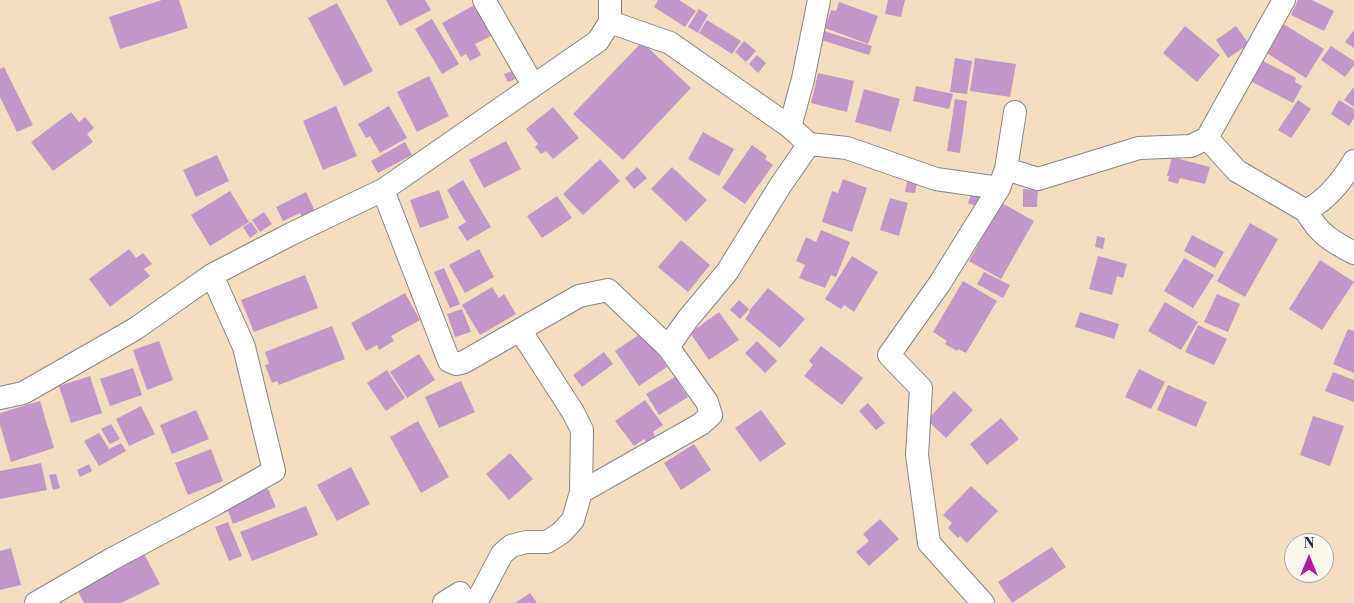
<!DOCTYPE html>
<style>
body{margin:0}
#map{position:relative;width:1354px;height:603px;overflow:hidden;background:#f2debf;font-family:"Libre Bodoni",serif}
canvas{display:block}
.north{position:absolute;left:1284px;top:533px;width:50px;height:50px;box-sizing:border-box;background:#fbf7ec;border:1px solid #a1a7b3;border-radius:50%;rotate:0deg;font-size:14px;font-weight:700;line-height:20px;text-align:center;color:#1b2f5e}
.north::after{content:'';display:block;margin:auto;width:18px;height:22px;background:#b5179e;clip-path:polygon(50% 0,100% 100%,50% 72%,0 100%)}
</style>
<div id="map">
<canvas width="1354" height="603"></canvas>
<div class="north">N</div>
</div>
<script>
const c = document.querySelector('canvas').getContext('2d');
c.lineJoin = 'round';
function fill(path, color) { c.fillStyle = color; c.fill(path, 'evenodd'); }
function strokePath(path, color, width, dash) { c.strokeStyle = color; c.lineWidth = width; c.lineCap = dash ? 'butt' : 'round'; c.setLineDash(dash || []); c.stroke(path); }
fill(new Path2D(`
 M162 0H179L188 28 120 49 109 17Z
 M386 0H425L431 10 400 26Z
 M658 0H679L696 11 685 27 654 7Z
 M888 0H905L901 17 885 14Z
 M1298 0H1312L1334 11 1324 31 1291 15Z
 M839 2 878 16 868 44 825 28 831 10 836 11Z
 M337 3 373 71 344 86 308 18Z
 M478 3 495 34 475 44 481 55 470 61 466 54 461 57 442 23Z
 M699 9 708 15 698 33 688 27Z
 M432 19 459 64 442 74 415 29Z
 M707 20 741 41 732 54 699 33Z
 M1280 22 1324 49 1306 78 1262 50Z
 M1185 26 1220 55 1197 82 1163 53Z
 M1236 26 1249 44 1228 58 1216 40Z
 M818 29 872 46 869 55 815 38Z
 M1354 30V48L1345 42Z
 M744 41 756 51 746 62 735 52Z
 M642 42 691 88 623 160 573 114Z
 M1331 46 1354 61V65L1345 77 1321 60Z
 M757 55 766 63 758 73 749 64Z
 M955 58 972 61 967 94 950 92Z
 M975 58 1016 64 1010 97 970 91Z
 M1263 61 1296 78 1295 82 1302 86 1293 103 1252 82Z
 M4 67 33 125 17 132 0 97V69Z
 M512 71 515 79 508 82 504 74Z
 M818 73 854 81 847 112 811 103Z
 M429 76 449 116 417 132 397 92Z
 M916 86 953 94 949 109 913 101Z
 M1353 88 1354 89V107L1344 100Z
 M864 89 900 99 891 132 855 122Z
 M955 99 967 101 960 153 947 151Z
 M1298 100 1311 109 1291 138 1278 130Z
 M1339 100 1354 109V118L1349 126 1331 114Z
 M336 106 357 156 323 170 303 121Z
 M389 106 407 138 380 153 370 136 366 138 358 124Z
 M553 107 579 138 553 159 546 151 541 154 535 147 538 144 526 129Z
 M71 112 79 122 85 117 94 128 87 134 93 142 53 171 31 142Z
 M703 132 734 149 719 176 688 159Z
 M506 141 521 169 484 188 469 160Z
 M405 142 412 155 378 173 371 161Z
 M752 145 767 156 765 159 773 165 745 204 722 188Z
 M217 155 229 181 196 197 183 170Z
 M1172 157 1210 167 1205 184 1180 178 1178 184 1168 181 1169 176H1167Z
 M600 159 620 181 583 215 563 194Z
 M637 167 647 178 634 189 625 178Z
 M672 167 707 200 686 222 651 189Z
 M843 179 867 188 852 232 822 222 832 191 838 193Z
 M463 180 491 227 467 241 458 227 466 222 447 190Z
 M907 182 917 183 915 193 905 192Z
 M1023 189 1038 190 1037 207H1023Z
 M439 190 449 218 420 228 410 200Z
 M230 191 249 222 210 246 191 215Z
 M972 191 980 194 976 206 968 203Z
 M306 192 315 211 302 217 300 213 283 221 276 207Z
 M557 196 572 218 542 238 527 216Z
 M890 198 908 203 899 236 880 230Z
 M1002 203 1034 221 1001 279 969 261Z
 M264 212 272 224 260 232 252 220Z
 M251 222 258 232 250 238 243 227Z
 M1250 223 1278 239 1245 297 1217 281Z
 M821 230 850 242 836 277 831 275 825 288 799 278 805 265 796 261 806 237 816 242Z
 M1192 235 1224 252 1215 268 1184 251Z
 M1097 236 1105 238 1103 249 1095 247Z
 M681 240 710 265 688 292 658 267Z
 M129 249 136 258 143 253 152 264 144 269 150 276 110 307 89 279Z
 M479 249 494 277 465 293 449 265Z
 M852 256 878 272 854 312 844 305 841 309 825 299Z
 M1098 256 1127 264 1123 278 1117 276 1112 295 1089 289Z
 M1184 258 1214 275 1193 308 1164 291Z
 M1320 260 1354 282 1322 330 1289 309Z
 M444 268 460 304 450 308 434 272Z
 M984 272 1010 285 1003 298 977 284Z
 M305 275 318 308 254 332 241 300Z
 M963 281 997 301 966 353 958 349 957 351 945 344 947 341 933 332Z
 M492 287 499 298 504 294 516 314 480 335 462 305Z
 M768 288 805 319 780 348 745 319 750 312 749 311Z
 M405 293 420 320 391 336 394 341 379 350 377 345 366 351 351 323Z
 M1217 294 1240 304 1228 332 1204 322Z
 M739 300 749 309 740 319 730 310Z
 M1165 302 1198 322 1181 350 1148 331Z
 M462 309 471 332 455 337 447 314Z
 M719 312 739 340 709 360 690 333Z
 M1080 312 1119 324 1114 339 1075 327Z
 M1198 325 1227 339 1214 365 1185 352Z
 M332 326 345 359 279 385 277 381 272 383 265 365 269 364 265 352Z
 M1348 329 1354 331V373L1333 364Z
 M643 332 667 367 639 386 615 351Z
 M159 341 173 380 147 390 133 350Z
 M757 341 777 361 765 373 745 353Z
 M821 346 863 378 842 405 804 376 813 365 809 361Z
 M604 352 613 364 582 387 573 375Z
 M419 354 435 380 407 398 390 372Z
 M133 368 142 395 110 406 100 379Z
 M1139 369 1165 382 1151 409 1125 397Z
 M387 370 405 398 386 411 367 383Z
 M1333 372 1354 380V402L1325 391Z
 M90 376 102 413 71 423 59 386Z
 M675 377 688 397 659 415 646 394Z
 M461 381 475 412 439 428 425 397Z
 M1168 385 1207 402 1196 427 1157 410Z
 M954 391 973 410 946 438 927 420Z
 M645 400 663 425 653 432 655 436 646 442 644 439 634 446 615 421Z
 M40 401 54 448 11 462 0 425V413Z
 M868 403 885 423 876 430 859 411Z
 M141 406 155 434 129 446 116 419Z
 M196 410 209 439 172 454 160 425Z
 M761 410 786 444 760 462 735 428Z
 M1313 416 1344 426 1330 466 1300 455Z
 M1001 418 1019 439 987 465 970 444Z
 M418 421 449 477 421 493 390 437Z
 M111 424 120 439 110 444 101 429Z
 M99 433 109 449 121 443 126 451 99 466 84 441Z
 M694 444 711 470 681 490 664 463Z
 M211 449 223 481 188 495 175 463Z
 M510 453 533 479 509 500 486 474Z
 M41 463 47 490 0 499V471Z
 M89 464 92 471 80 477 77 470Z
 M351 467 370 504 337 521 317 485Z
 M56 474 60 488 53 490 49 475Z
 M971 486 998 511 967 543 960 536 958 538 948 528 952 523 943 515Z
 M268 489 276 507 233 524 226 505Z
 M306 506 318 535 252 561 240 532Z
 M880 519 899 539 869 566 856 552 869 541 863 534Z
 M228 522 242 556 229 561 215 527Z
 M1052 547 1066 567 1012 603 998 582Z
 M11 548 21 585 0 590V551Z
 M144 554 160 584 121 603H84L76 588Z
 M530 593 537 603H515Z`), '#c296c9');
const street = new Path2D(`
 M484 0 533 85
 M610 22 670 43 790 127 809 144 847 148 936 179 999 188 1006 169 1038 179 1139 148 1191 146 1207 138 1237 171 1306 211C1319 234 1331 241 1354 253
 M790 127 803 79 819 0
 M1207 138 1284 0
 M1006 169 1015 112
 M383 190 449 361 456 364 464 362 579 296 608 290 668 347
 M1306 211C1327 200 1342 181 1354 161
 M520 330 573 412 582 430 581 492
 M0 398 23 393 135 329 212 275 291 234 383 190 598 41 610 22V0
 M36 603 112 559 210 507 274 471 244 347 212 275
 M444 603 460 593
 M476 603 502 554 511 546 526 542H547L561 533 573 520 581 492 701 424 711 415 707 402 668 347 687 320 727 272 780 186 809 144
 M983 603 929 543 917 455 921 388 889 355 940 283 999 188`);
strokePath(street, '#86868e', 24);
strokePath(street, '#fff', 22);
</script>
